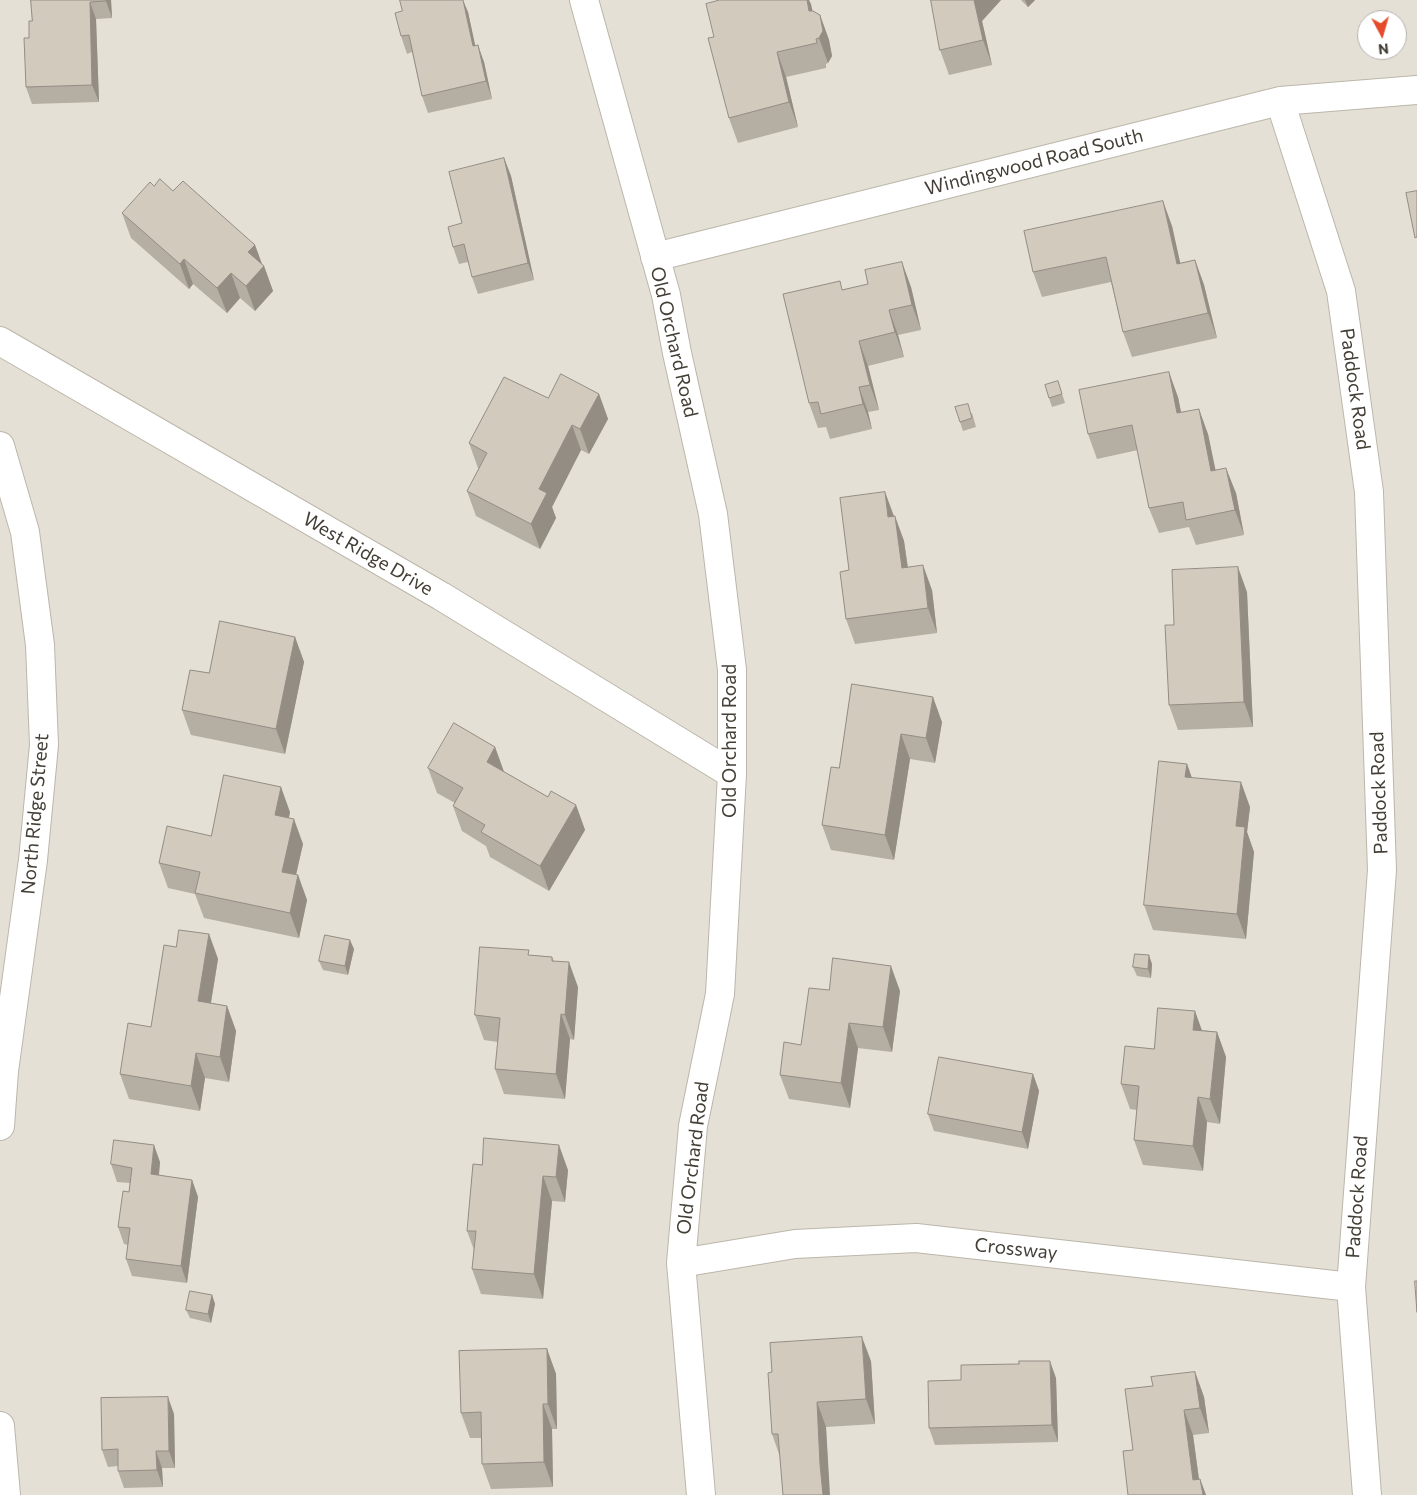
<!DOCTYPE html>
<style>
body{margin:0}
#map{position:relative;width:1417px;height:1495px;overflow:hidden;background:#f1efe7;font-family:Commissioner,sans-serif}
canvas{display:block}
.north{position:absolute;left:1357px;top:10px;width:50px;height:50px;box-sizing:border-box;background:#fff;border:1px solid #b4b2af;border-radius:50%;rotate:174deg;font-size:14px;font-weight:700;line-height:20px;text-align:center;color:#443f36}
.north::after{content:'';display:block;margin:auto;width:18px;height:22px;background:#e54b2a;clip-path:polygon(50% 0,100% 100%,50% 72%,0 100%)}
</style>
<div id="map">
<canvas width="1417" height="1495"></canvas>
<div class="north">N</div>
</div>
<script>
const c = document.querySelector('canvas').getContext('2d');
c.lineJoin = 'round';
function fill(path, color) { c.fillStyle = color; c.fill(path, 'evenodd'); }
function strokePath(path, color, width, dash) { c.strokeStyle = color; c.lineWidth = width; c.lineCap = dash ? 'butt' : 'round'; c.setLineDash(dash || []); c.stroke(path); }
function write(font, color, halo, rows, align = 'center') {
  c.font = font + ' Commissioner,sans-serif'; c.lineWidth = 4.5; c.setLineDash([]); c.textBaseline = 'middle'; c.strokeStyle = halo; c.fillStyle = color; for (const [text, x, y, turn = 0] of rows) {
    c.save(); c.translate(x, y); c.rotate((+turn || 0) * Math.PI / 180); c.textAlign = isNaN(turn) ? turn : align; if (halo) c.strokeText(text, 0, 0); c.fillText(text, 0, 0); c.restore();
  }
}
fill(new Path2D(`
 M0 0H1417V1495H0ZM1367 20H1397V50H1367Z`), '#e5e0d5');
const minor = new Path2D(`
 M584 0 666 295 677 353 713 514 732 670V774L720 994 693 1126 681 1263 701 1495
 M1280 101 1341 291 1369 492 1382 870 1351 1287 1367 1495
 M655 257 1280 101 1417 90
 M0 341 441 596 732 774
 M681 1263 795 1244 916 1238 1351 1287`);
const tertiary = new Path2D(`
 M0 446 25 532 40 645 44 745 33 860 4 1071 0 1126
 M0 1426 6 1495`);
strokePath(minor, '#bcb6aa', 30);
strokePath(tertiary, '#bcb6aa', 30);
strokePath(minor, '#fff', 28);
strokePath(tertiary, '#fff', 28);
fill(new Path2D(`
 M31 0H111L112 18 96 19 99 102 32 104 26 87 29 38 32 21Z
 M720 0H809L812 11 820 15 829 40 832 56 828 63 826 64V68L786 77 798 127 738 143 729 118 714 37Z
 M931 0H1001L982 21 992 65 949 75 940 50Z
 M1021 0H1035L1028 7Z
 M468 12 475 46 484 62 492 99 428 113 422 96 412 52 407 54 401 36Z
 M504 158 511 176 534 280 478 294 472 277 468 262 459 264 453 247 462 223Z
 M154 186 173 191 255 245 262 264 264 266 273 291 255 311 240 298 227 313 193 284 189 289 131 238 122 213Z
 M1172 226 1180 263 1195 260 1204 285 1217 338 1132 357 1123 332 1111 282 1042 297 1033 272Z
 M911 287 921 330 898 335 904 357 868 366 879 410 868 412 872 429 830 439 826 427 818 428 809 403 843 289Z
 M1058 381 1065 403 1052 407 1049 398Z
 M599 394 608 419 589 454 581 450 552 507 556 518 540 549 476 516 467 491 479 468H478L469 443 548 398Z
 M1178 397 1181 412 1208 434 1215 470 1236 493 1244 535 1196 545 1189 527 1159 533 1149 508 1138 450 1097 459 1088 434Z
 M972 413 976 427 963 431 960 422Z
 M885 492 894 516 904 541 908 567 932 590 937 633 855 644 846 619 849 570Z
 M1247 592 1253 727 1178 730 1169 705 1174 625Z
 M295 637 304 662 285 754 191 735 182 710 209 673Z
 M852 684 942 722 935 763 910 759 894 860 831 850 822 825 839 768Z
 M495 747 504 772 548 797 576 805 585 830 549 891 490 857 486 846 462 831 453 806 455 803 437 793 428 768Z
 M1187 764 1191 777 1250 807 1247 832 1254 852 1246 939 1153 930 1144 905Z
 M290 812 289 818 303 844 296 874 298 875 307 900 299 938 204 918 195 894 168 888 159 863 211 836Z
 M209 934 218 959 211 1003 227 1006 236 1031 229 1082 205 1078 200 1111 129 1099 120 1074 151 1027 176 947Z
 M354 949 348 975 323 970 319 961Z
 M531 955 552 957 554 961 578 987 574 1040 570 1039 565 1099 504 1094 495 1069 498 1042 484 1040 475 1015Z
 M1152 964 1151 978 1137 976 1133 967Z
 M829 990 900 991 892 1052 858 1048 850 1108 789 1099 780 1075 801 1045Z
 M1202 1030 1217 1032 1226 1057 1220 1124 1207 1122 1203 1171 1143 1165 1134 1140 1137 1110 1130 1109 1121 1084 1154 1049Z
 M1033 1074 1039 1091 1028 1149 934 1131 928 1114Z
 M160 1162 159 1176 192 1180 198 1197 187 1283 132 1276 126 1259 128 1245 124 1244 118 1227 129 1192 130 1183 117 1182 111 1164Z
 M473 1164 568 1170 565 1202 552 1201 543 1299 481 1294 472 1269 474 1250 467 1231Z
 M212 1295 215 1304 211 1323 190 1318 186 1310Z
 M547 1349 556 1374 557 1429H552L553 1487 491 1489 482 1464 481 1438H470L461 1413Z
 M871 1361 875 1424 826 1427 829 1489 780 1457 772 1434Z
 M1195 1372 1204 1397 1209 1433 1193 1435 1199 1479H1200L1206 1495H1128L1133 1450 1153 1386Z
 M1056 1378 1058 1442 935 1445 929 1428Z
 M174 1414 175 1468H162L163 1487 124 1488 118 1471V1466L108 1467 102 1450Z`), '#b5aea3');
fill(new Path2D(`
 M106 0H111L112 18 106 1Z
 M463 0 468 12 479 63 473 46Z
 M807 0H809L811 4 818 36 809 11Z
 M974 0H1001L982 21 992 65 983 40Z
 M1025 0H1035L1028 7Z
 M90 2 96 19 99 102 92 85Z
 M820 15 829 40 832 56 828 63 819 38Z
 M478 45 484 62 492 99 486 81Z
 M777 52 786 77 798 127 789 102Z
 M504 158 511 176 534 280 528 263Z
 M1163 201 1172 226 1186 289 1177 264Z
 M255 245 263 267 264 266 273 291 255 311 246 286 248 252Z
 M184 259 193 284 189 289 180 264Z
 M1195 260 1204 285 1217 338 1208 313Z
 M902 262 911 287 921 330 912 305Z
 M231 273 240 298 227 313 217 288Z
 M889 310 898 335 904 357 895 332Z
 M859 341 868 366 879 410 870 385Z
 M1169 372 1178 397 1186 438 1177 413Z
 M859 387 868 412 872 429 863 404Z
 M599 394 608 419 589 454 580 429Z
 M1199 409 1208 434 1221 496 1211 471Z
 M572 425 581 450 552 507 556 518 540 549 531 524 539 489Z
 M1226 468 1236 493 1244 535 1235 510Z
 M885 492 894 517H888Z
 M895 516 904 541 911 592 902 568Z
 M923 565 932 590 937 633 928 608Z
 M1238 567 1247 592 1253 727 1244 702Z
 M295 637 304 662 285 754 276 729Z
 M933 697 942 722 935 763 926 738Z
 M901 734 910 759 894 860 885 835Z
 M495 747 504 772 487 762Z
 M1187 764 1196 789 1185 777Z
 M1241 782 1250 807 1247 832 1254 852 1246 939 1237 914 1236 826Z
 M281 787 290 812 284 840 275 815Z
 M576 805 585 830 549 891 540 866Z
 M294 819 303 844 291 897 282 872Z
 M298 875 307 900 299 938 290 913Z
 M209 934 218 959 207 1026 198 1001Z
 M350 940 354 949 348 975 345 966Z
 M1149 955 1152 964 1151 978 1148 969Z
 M569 962 578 987 574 1040 565 1015Z
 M891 966 900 991 892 1052 883 1027Z
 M227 1006 236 1031 229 1082 220 1057Z
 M1195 1011 1204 1036 1193 1030Z
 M561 1014 570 1039 565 1099 556 1074Z
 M849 1023 858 1048 850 1108 841 1083Z
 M1217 1032 1226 1057 1220 1124 1210 1099Z
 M196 1053 205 1078 200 1111 191 1086Z
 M1033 1074 1039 1091 1028 1149 1022 1132Z
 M1198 1097 1207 1122 1203 1171 1193 1146Z
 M154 1145 160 1162 157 1192 151 1174Z
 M559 1145 568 1170 565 1202 556 1177Z
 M543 1176 552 1201 543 1299 534 1274Z
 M192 1180 198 1197 187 1283 181 1266Z
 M212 1295 215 1304 211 1323 208 1314Z
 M862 1337 871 1361 875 1424 866 1399Z
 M547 1349 556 1374 557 1429 548 1404Z
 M1050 1361 1056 1378 1058 1442 1052 1425Z
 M1195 1372 1204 1397 1209 1433 1200 1408Z
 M168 1397 174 1414 175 1468 169 1451Z
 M817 1402 826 1427 830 1495H823L820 1464Z
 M543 1404 552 1429 553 1487 544 1462Z
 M1184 1410 1193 1435 1201 1495 1193 1480Z
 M156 1451 162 1468 163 1487 157 1470Z
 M1200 1479 1206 1495H1203Z`), '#938d84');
const building = new Path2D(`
 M31 0H106V1L90 2 92 85 26 87 24 38H29V21H32Z
 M400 0H463L473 46 478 45 486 81 422 96 409 35 401 36 395 13 402 11Z
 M720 0H807L809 11H813L820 15 823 31 819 38 816 39 817 43 777 52 789 102 729 118 708 38 714 37 706 4Z
 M931 0H974L983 40 940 50Z
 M504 158 528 263 472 277 464 244 453 247 448 227 462 223 449 172Z
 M160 179 173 191 183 181 255 245 248 252 264 266 246 286 231 273 217 288 184 259 180 264 122 213 150 182 154 186Z
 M1417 191V237L1415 238 1406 193Z
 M1163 201 1177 264 1195 260 1208 313 1123 332 1106 257 1033 272 1024 231Z
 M902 262 912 305 889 310 895 332 859 341 870 385 859 387 863 404 821 414 818 402 809 403 783 294 840 281 842 290 868 284 865 270Z
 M1169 372 1177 413 1199 409 1211 471 1226 468 1235 510 1186 520 1183 502 1149 508 1132 425 1088 434 1079 390Z
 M561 374 599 394 580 429 572 425 539 489 547 493 531 524 467 491 487 453 469 443 504 377 548 398Z
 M1058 381 1062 394 1049 398 1045 385Z
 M968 404 972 418 960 422 955 407Z
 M885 492 888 517 895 516 902 568 923 565 928 608 846 619 840 572 849 570 840 498Z
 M1238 567 1244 702 1169 705 1165 625H1174L1172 570Z
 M220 621 295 637 276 729 182 710 190 670 209 673Z
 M852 684 933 697 926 738 901 734 885 835 822 825 831 767 839 768Z
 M454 723 495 747 487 762 548 797 551 791 576 805 540 866 481 832 485 825 453 806 463 788 428 768Z
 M1159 761 1187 764 1185 777 1241 782 1236 826 1245 827 1237 914 1144 905Z
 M224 775 281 787 275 815 294 819 282 872 298 875 290 913 195 893 200 872 159 863 167 826 211 836Z
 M179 930 209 934 198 1001 227 1006 220 1057 196 1053 191 1086 120 1074 128 1023 151 1027 164 945 176 947Z
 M325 935 350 940 345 966 319 961Z
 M480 947 529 950 528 955 552 957V961L569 962 565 1015 561 1014 556 1074 495 1069 500 1018 475 1015Z
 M1135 954 1149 955 1148 969 1133 967Z
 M833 958 891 966 883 1027 849 1023 841 1083 780 1075 784 1042 801 1045 809 988 829 990Z
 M1158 1008 1195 1011 1193 1030 1217 1032 1210 1099 1198 1097 1193 1146 1134 1140 1139 1086 1121 1084 1125 1046 1154 1049Z
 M939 1057 1033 1074 1022 1132 928 1114Z
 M484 1138 559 1145 556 1177 543 1176 534 1274 472 1269 476 1231H467L473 1164 482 1165Z
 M114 1140 154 1145 151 1174 192 1180 181 1266 126 1259 130 1228 118 1227 123 1191 129 1192 132 1168 111 1164Z
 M1415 1281H1417V1312Z
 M190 1291 212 1295 208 1314 186 1310Z
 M862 1337 866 1399 817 1402 820 1464 823 1495H783L778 1434H772L768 1373 772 1372 770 1343Z
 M547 1349 548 1404H543L544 1462 482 1464 481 1412 461 1413 459 1351Z
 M1019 1361H1050L1052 1425 929 1428 928 1381 961 1380V1365L1019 1364Z
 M1195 1372 1200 1408 1184 1410 1193 1480 1200 1479 1203 1495H1128L1123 1451 1133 1450 1125 1389 1153 1386 1151 1377Z
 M168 1397 169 1451H156L157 1470 118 1471V1449L102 1450 101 1398Z`);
fill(building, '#d2cabd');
strokePath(building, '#938d84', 1);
write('19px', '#443f36', '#fff', [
 ["Windingwood Road South",1034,162,-14],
 ["Old Orchard Road",674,342,77],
 ["Paddock Road",1355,389,82],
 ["West Ridge Drive",368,554,30],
 ["Old Orchard Road",730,741,-90],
 ["Paddock Road",1379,793,-92],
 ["North Ridge Street",35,814,-85],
 ["Old Orchard Road",693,1158,-83],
 ["Paddock Road",1357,1197,-86],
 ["Crossway",1016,1249,6]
]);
</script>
